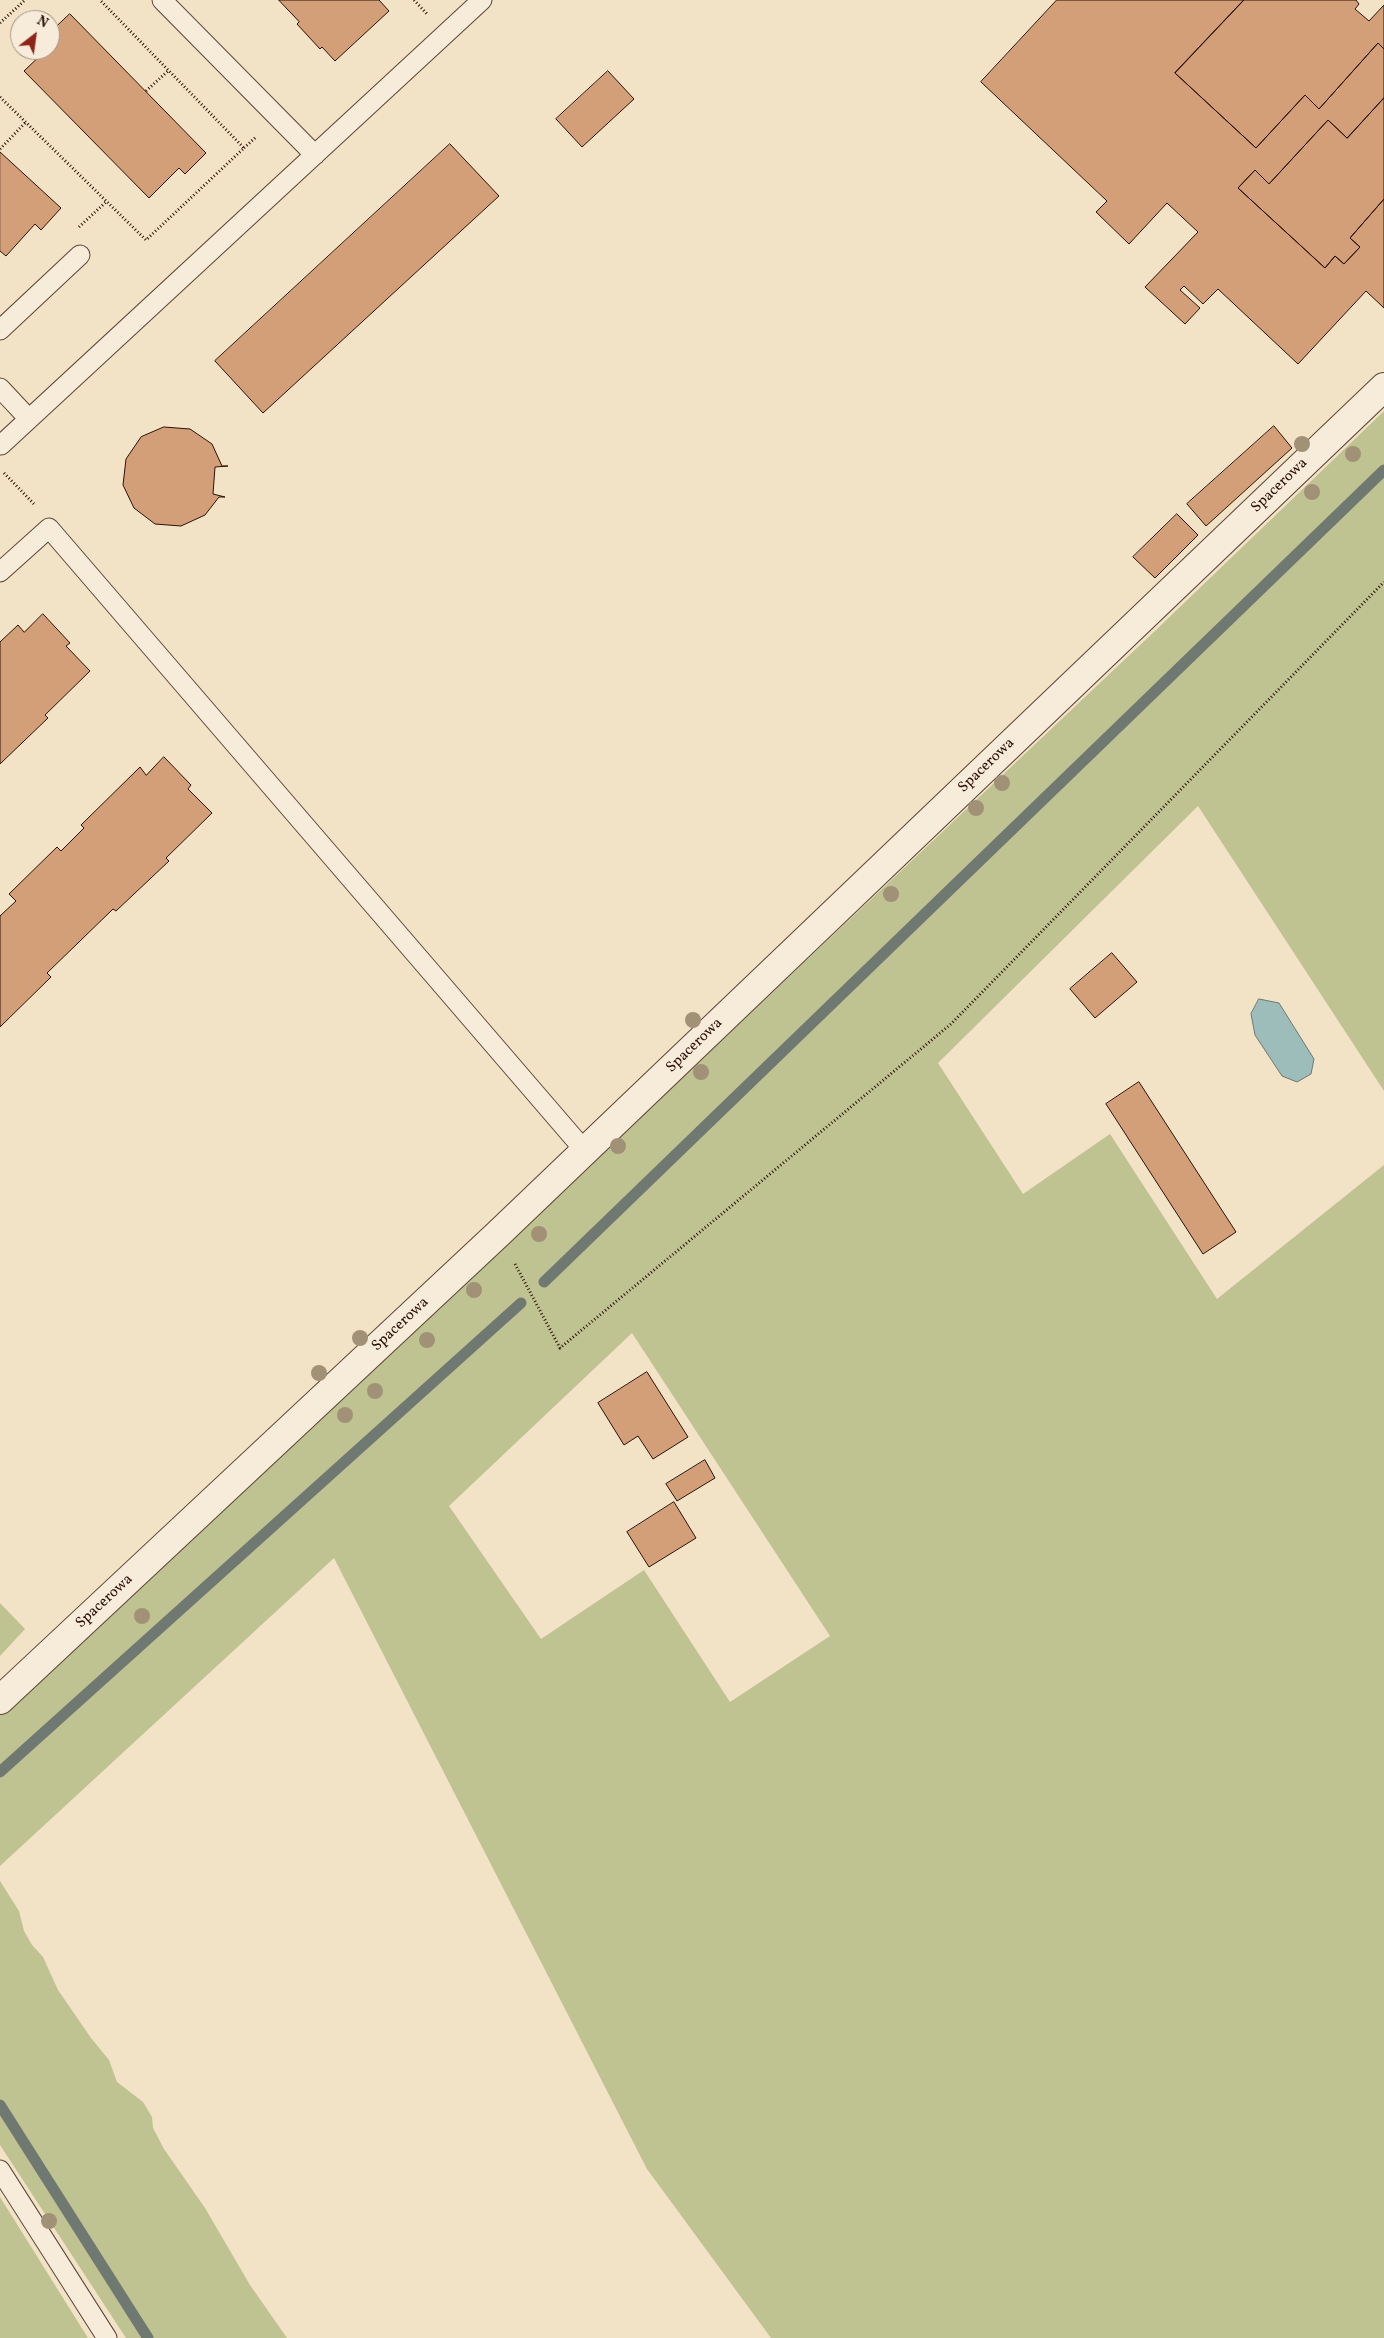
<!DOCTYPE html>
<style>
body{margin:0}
#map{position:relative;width:1384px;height:2338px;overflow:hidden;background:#f2e2c6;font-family:Vollkorn,serif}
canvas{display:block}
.north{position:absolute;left:10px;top:10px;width:50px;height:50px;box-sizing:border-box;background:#f7ecda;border:1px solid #a59485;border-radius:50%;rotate:30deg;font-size:14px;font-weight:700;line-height:20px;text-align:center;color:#2b1106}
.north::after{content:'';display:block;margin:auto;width:18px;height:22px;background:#8f2418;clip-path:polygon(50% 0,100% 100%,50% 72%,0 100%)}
</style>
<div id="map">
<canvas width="1384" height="2338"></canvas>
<div class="north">N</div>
</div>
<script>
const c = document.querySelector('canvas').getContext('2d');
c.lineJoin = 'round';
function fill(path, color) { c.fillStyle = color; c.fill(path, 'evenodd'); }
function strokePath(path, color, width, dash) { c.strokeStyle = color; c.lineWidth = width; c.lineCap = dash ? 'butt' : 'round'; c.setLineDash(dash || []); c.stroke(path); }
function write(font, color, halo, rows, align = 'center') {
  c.font = font + ' Vollkorn,serif'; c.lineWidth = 4; c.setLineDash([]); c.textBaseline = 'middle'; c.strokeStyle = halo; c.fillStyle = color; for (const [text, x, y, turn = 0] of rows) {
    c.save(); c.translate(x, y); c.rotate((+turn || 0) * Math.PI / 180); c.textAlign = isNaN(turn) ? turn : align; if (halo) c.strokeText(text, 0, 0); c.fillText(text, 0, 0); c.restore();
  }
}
fill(new Path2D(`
 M1384 411V1091L1198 806 938 1063 1023 1194 1110 1134 1217 1299 1384 1165V2338H771L647 2169 334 1558 0 1866V1713L322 1418 1157 629ZM632 1333 830 1636 730 1702 644 1570 541 1639 449 1506Z
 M0 1603 25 1629 0 1656Z
 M0 1881 19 1911 24 1931 32 1945 43 1957 58 1990 91 2038 109 2060 117 2082 143 2102 152 2117 153 2128 164 2149 205 2208 250 2285 287 2338H126L0 2145Z
 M0 2197 88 2338H0Z`), '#bfc291');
const water = new Path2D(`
 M1259 999 1279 1003 1314 1059 1311 1074 1297 1082 1282 1076 1255 1035 1251 1014Z`);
fill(water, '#9cbdb9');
strokePath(water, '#6f7871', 1);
strokePath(new Path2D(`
 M544 1282 1384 470
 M0 1772 521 1303
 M0 2105 148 2338`), '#6f7871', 11);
const building = new Path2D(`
 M279 0H379L389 11 335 61 322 47 320 49 297 24 299 22Z
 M1057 0H1244L1175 73 1256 148 1305 95 1319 109 1378 43 1384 49V98L1347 138 1328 120 1269 184 1255 170 1238 188 1325 268 1335 256 1344 264 1360 247 1350 238 1384 199V308L1366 291 1298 364 1218 289 1203 304 1184 286 1180 290 1200 308 1185 324 1145 287 1198 232 1167 203 1129 244 1096 212 1107 201 981 82Z
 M1244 0H1356L1359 4 1355 9 1369 21 1384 5V49L1378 43 1319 109 1305 95 1256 148 1175 73Z
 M70 14 206 153 185 174 179 168 149 198 24 71 46 50H50V46L58 38 52 31Z
 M608 71 634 99 582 147 556 119Z
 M1384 98V199L1350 238 1360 247 1344 264 1335 256 1325 268 1238 188 1255 170 1269 184 1328 120 1347 138Z
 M450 144 499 196 263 413 215 361Z
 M0 152 61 208 41 230 35 224 6 256 0 251Z
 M1274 426 1292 448 1206 526 1187 504Z
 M164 427 190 429 212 444 222 466H228L215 467 213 494 225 497H219L205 515 181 526 155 524 134 508 123 485 126 459 141 437Z
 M1177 514 1198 535 1155 578 1133 557Z
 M43 614 70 643 66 646 90 671 45 715 48 718 0 764V642L18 625 24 632Z
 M164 757 191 785 188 789 212 813 166 858 169 861 116 911 113 909 47 973 51 977 0 1027V916L16 901 9 894 57 847 61 851 84 828 81 825 140 767 146 775Z
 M1112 953 1137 982 1095 1018 1070 989Z
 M1139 1082 1236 1232 1203 1254 1106 1104Z
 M647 1372 688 1437 653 1459 638 1436 624 1445 598 1403Z
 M705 1460 715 1478 677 1501 666 1484Z
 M674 1502 696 1538 649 1567 627 1532Z`);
fill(building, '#d39f79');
strokePath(building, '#2b1106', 1);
const service = new Path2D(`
 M162 0 315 155
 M0 330 80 255
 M0 388 29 419
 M1 445 482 0
 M0 572 49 528 585 1151
 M0 2170 107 2338`);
const minor = new Path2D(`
 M0 1700 498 1234 1384 387`);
strokePath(service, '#5d4536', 21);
strokePath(minor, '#5d4536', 30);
strokePath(new Path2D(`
 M414 0 427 14
 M0 23 25 0
 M146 91 168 71
 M0 97 146 240 244 148 100 0
 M244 148 256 137
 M0 149 26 122
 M79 227 106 202
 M4 473 34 504
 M515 1264 560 1348 951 1024 1384 582`), '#2b1106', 3, [1, 2.5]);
strokePath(service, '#f7ecda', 19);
strokePath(minor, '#f7ecda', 28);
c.fillStyle = '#a19177';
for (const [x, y] of [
 [1302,444],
 [1353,454],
 [1312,492],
 [1002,783],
 [976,808],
 [891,894],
 [693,1020],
 [701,1072],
 [618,1146],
 [539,1234],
 [474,1290],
 [360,1338],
 [427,1340],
 [319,1373],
 [375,1391],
 [345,1415],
 [142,1616],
 [49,2221]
]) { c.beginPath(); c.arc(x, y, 8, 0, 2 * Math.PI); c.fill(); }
write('15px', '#2b1106', '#f7ecda', [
 ["Spacerowa",1280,486,-44],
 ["Spacerowa",987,766,-44],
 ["Spacerowa",695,1046,-44],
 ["Spacerowa",401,1325,-43],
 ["Spacerowa",105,1602,-43]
]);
</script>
